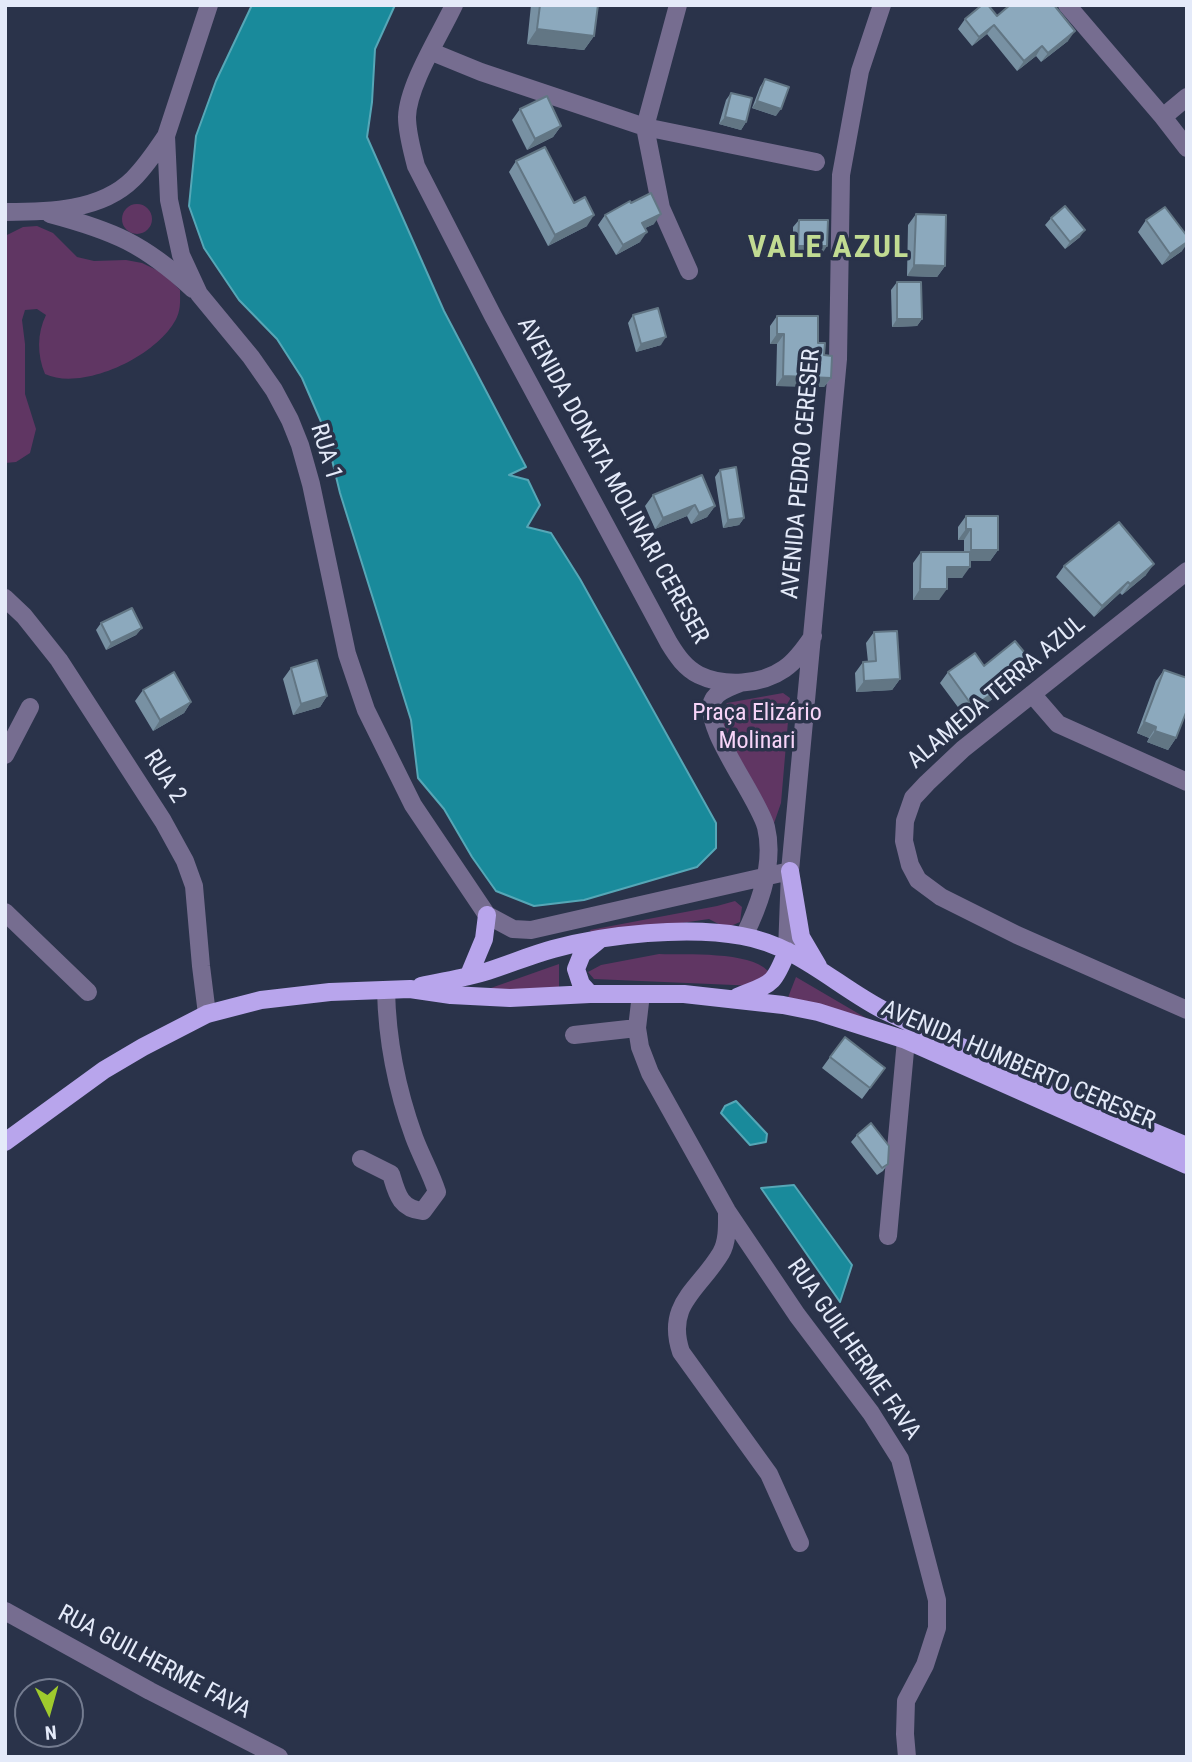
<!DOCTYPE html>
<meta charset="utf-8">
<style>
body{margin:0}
#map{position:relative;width:1192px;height:1762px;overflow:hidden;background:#2a334a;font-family:"Roboto Condensed",sans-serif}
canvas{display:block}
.frame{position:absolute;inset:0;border:7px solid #e4eaf9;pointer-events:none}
.north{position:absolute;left:14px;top:1678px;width:70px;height:70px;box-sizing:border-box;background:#2a334a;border:2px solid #747c90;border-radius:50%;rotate:175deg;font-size:19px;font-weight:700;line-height:28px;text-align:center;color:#e4eaf9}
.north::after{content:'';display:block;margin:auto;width:24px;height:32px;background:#9fca2d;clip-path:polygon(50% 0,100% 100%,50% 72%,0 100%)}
</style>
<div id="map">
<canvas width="1192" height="1762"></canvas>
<div class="frame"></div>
<div class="north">N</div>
</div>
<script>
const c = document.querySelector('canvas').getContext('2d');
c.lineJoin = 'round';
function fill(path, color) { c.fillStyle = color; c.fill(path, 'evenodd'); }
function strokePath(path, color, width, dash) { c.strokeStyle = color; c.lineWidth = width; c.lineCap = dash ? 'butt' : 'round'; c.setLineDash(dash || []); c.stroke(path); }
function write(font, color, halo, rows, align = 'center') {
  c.font = font + ' "Roboto Condensed",sans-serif'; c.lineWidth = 7; c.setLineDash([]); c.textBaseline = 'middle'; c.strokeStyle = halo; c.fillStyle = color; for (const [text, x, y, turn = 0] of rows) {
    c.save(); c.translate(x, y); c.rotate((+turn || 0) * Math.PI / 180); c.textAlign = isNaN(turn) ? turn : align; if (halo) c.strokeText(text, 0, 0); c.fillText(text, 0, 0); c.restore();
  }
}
fill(new Path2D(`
 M122 219a15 15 0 1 1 30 0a15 15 0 1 1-30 0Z
 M37 226 53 233 77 257 94 261 126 260 142 263 163 273 180 290C180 299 181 308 177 317 160 355 83 392 45 374 37 355 37 333 46 315L37 309 25 310 22 320 25 344V394L36 429 30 453 16 462 5 463V236L23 227Z
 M783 693 790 698 781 803 773 826 754 793 718 715 727 703Z
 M735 901 742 907 740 922 726 928 709 919 593 936 590 930 717 906Z
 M659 954C687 955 749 951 768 971L757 986 594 979 588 972 601 965Z
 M559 964V991L471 995Z
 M796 977 883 1028 787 1000Z`), '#603663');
const water = new Path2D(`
 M252 5H395L375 49 372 102 367 137 444 311 526 467 509 475 528 480 540 505 527 527 551 533 580 579 716 823V848L697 867 584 900 534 906 496 891 472 857 444 809 418 778 411 720 340 493 325 431 302 378 277 339 239 300 204 248 189 206 196 136 216 81Z
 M736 1101 767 1134 766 1142 750 1145 721 1113 725 1106Z
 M794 1185 852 1265 840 1302 761 1188Z`);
fill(water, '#198a9b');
strokePath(water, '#56a7b7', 2);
strokePath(new Path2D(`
 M209 5 166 136 169 200 181 255 199 294 251 357 274 390 290 420 300 445 311 484 347 654 366 710 413 805 487 915 513 929 531 930 790 871
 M454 5C440 35 408 85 407 117 407 133 412 150 416 166L493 316 669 643C677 656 685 668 699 675 724 687 761 685 784 669 796 661 805 648 813 636
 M678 5 645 127 661 208 689 271
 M1067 5 1163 117 1187 148
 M432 52 481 72 645 127 816 162
 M1163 117 1187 97
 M5 212C48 212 101 211 133 179 146 166 156 151 166 136
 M50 214C114 231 144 244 193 289
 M1187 571 963 749 927 783 913 798 905 821 904 841 910 865 918 880 941 897 1017 935 1187 1010
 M5 598 24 616 59 660 163 821 185 861 194 886 201 966 207 1014
 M740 683C731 687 717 691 713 700 700 724 758 797 766 827 775 864 760 904 744 936
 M1032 694 1058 724 1187 782
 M5 755 30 707
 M5 912 88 992
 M787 951 790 871 838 359 841 175 860 71 882 5
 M641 994 637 1028 640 1047 650 1073 727 1211 797 1315 871 1413 900 1459 937 1600V1628L925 1665 906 1701 905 1734 907 1757
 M574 1035 637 1028
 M361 1159 391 1174C397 1194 400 1209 423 1211L437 1192C431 1173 421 1156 414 1137 397 1090 387 1039 386 990
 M727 1211C727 1224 728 1241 721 1253 699 1290 665 1304 681 1352L769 1474 800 1543
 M888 1236 906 1040
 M5 1611 150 1691 279 1757`), '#766d90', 18);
strokePath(new Path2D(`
 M790 871 801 937 818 966
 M469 975 484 939 487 915
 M421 986C443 981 466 978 488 971 510 964 531 955 553 949 606 934 688 926 742 936 800 946 838 988 887 1012 986 1059 1086 1104 1187 1146
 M590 994 581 984 576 969 582 954 599 940
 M737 997C771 983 773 987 787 951
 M5 1142 104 1070 143 1047 207 1014 261 1000 330 992 410 989 451 995 510 998 590 994H684L783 1005 818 1012 906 1040 1187 1165`), '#b8a5ec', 18);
fill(new Path2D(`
 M531 5H598L594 36 584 50 527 44Z
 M997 16 1068 41 1041 62 1036 56 1017 71 987 34 972 46 958 29 965 19Z
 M765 79 776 116 752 108 760 87Z
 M731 93 746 122 741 130 719 124 726 100Z
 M520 109 561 126 553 137 527 150 512 120Z
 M516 161 574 203 587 226 548 246 509 172Z
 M631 203 654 224 645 228 640 242 616 255 598 225 605 215Z
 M916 214 945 266 937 277 907 276 908 225Z
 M1051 218 1080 237 1065 249 1045 225Z
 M799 220 822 254 793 253V227Z
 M1146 220 1182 251 1162 265 1138 232Z
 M897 282 922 319 917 326 892 327 891 290Z
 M633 315 661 345 636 352 628 323Z
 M777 316 818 343 824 355 831 378 824 387 776 386 777 344H770V326Z
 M720 470 744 518 739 525 723 528 715 477Z
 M653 495 715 506 707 517 691 524 687 516 655 529 645 506Z
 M966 516 998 550 990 561H970L962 578H947L939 600H913V563L921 552H964V540H958V527Z
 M1064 566 1146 575 1122 595 1120 593 1094 617 1056 577Z
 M101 623 142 628 136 635 106 650 96 630Z
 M874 632 900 679 892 690 856 692 855 673 863 662H868L866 643Z
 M984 666 1026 675 966 718 940 683 948 672Z
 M291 668 327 696 320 707 293 715 283 679Z
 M1164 670 1176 738 1168 750 1147 742 1149 738 1137 733 1156 681Z
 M143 690 191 702 184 713 153 731 135 701Z
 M830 1057 885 1068 862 1099 822 1068Z
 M857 1135 888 1164 883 1171 877 1175 851 1142Z`), '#7891a3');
fill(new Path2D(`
 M622 5H634L632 7 621 6Z
 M994 25 987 34 972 46 979 37Z
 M537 29 594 36 584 50 527 44Z
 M1075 31 1068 41 1041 62 1048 53Z
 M1042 46 1036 56 1017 71 1024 61Z
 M757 101 781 109 776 116 752 108Z
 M725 117 746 122 741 130 719 124Z
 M561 126 553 137 527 150 535 139Z
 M661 214 654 224 635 233 642 223Z
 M594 215 587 226 548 246 555 235Z
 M1085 230 1080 237 1065 249 1070 242Z
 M647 232 640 242 616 255 623 245Z
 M1187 242V244L1182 251 1162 265 1170 254Z
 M798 246H827L822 254 793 253Z
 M914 265 945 266 937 277 907 276Z
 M897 319H922L917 326 892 327Z
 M777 334H784L777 344H770Z
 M666 337 661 345 636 352 641 344Z
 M783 376 831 378 824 387 776 386Z
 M695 505 687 516 655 529 663 518Z
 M715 506 707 517 691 524 699 513Z
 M744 518 739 525 723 528 728 520Z
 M966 529H971L964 540H958Z
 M971 550H998L990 561H964Z
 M1154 564 1146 575 1122 595 1130 584Z
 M947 567H970L962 578H939Z
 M1128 582 1120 593 1094 617 1102 606Z
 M920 589H947L939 600H913Z
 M142 628 136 635 106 650 111 643Z
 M1034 664 1026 675 966 718 973 707Z
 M900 679 892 690 856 692 864 681Z
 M327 696 320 707 293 715 301 704Z
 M191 702 184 713 153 731 160 720Z
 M1144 722 1156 727 1149 738 1137 733Z
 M1155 731 1176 738 1168 750 1147 742Z`), '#627684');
const building = new Path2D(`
 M540 5H598L594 36 537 29Z
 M982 5H988L997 16 1010 5H1054L1075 31 1048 53 1042 46 1024 61 994 25 979 37 965 19Z
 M765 79 789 87 781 109 757 101Z
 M731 93 752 98 746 122 725 117Z
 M547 96 561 126 535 139 520 109Z
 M545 147 574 203 585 197 594 215 555 235 516 161Z
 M651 193 661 214 642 223 647 232 623 245 605 215 630 201 631 203Z
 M1065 206 1085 230 1070 242 1051 218Z
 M1165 207 1187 236V242L1170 254 1146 220Z
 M916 214 946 215 945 266 914 265Z
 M799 220H828L827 246H798Z
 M897 282H921L922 319H897Z
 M658 308 666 337 641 344 633 315Z
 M777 316H818V343H825L824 355 832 356 831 378 783 376 784 334H777Z
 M736 467 744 518 728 520 720 470Z
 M702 475 715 506 699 513 695 505 663 518 653 495Z
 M966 516H998V550H971V529H966Z
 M1119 522 1154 564 1130 584 1128 582 1102 606 1064 566Z
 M921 552H970V567H947V589H920Z
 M132 608 142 628 111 643 101 623Z
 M897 631 900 679 864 681 863 662 876 661 874 632Z
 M1015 641 1034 664 973 707 948 672 975 653 984 666Z
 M317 660 327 696 301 704 291 668Z
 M1164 670 1187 678V710L1176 738 1155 731 1156 727 1144 722Z
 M174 672 191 702 160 720 143 690Z
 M845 1037 885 1068 870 1088 830 1057Z
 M871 1123 889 1146 888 1164 882 1168 857 1135Z`);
fill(building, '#8ca9bd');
strokePath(building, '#627684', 2);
write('24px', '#e4eaf9', '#2a334a', [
 ["RUA 1",325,452,73],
 ["AVENIDA PEDRO CERESER",802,474,-85],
 ["AVENIDA DONATA MOLINARI CERESER",612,481,61],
 ["ALAMEDA TERRA AZUL",997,693,-40],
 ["RUA 2",164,777,57],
 ["AVENIDA HUMBERTO CERESER",1018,1066,23],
 ["RUA GUILHERME FAVA",853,1350,55],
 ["RUA GUILHERME FAVA",154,1663,28]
]);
write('24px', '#f7d4f8', '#2a334a', [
 ["Praça Elizário",757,714],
 ["Molinari",757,742]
]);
c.letterSpacing = '2px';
write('bold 32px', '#c1db92', '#2a334a', [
 ["VALE AZUL",829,249]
]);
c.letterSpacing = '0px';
</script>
